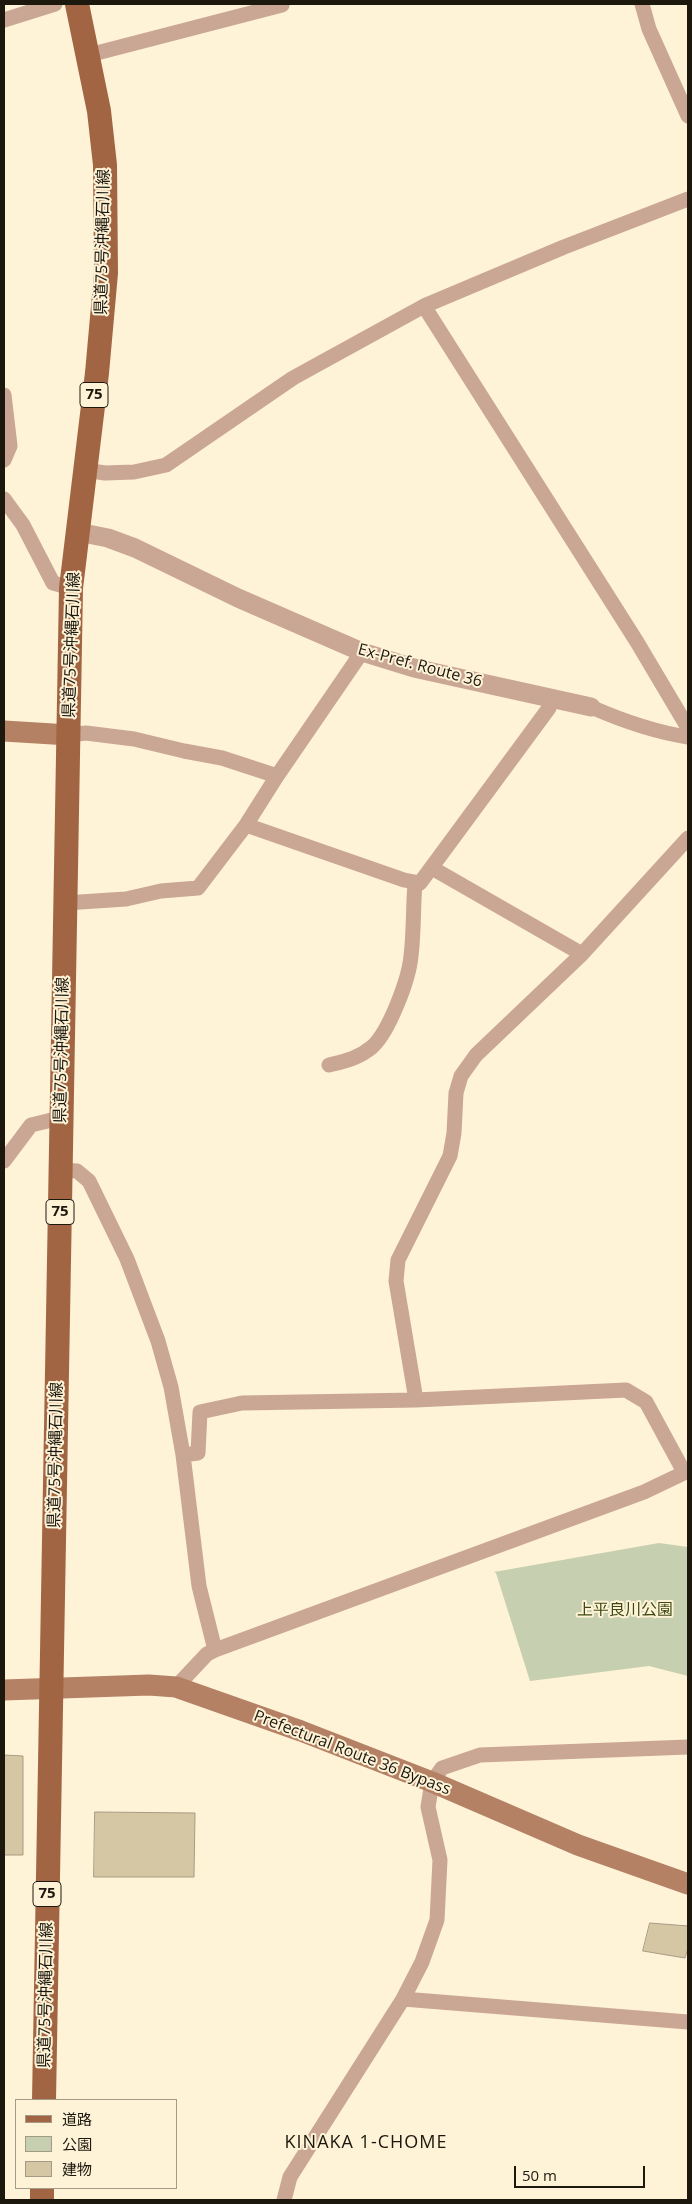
<!DOCTYPE html>
<meta charset="utf-8">
<style>
body{margin:0}
#map{position:relative;width:692px;height:2204px;overflow:hidden;background:#fef2d7;font-family:"Open Sans","Noto Sans JP",sans-serif}
canvas{display:block}
.frame{position:absolute;inset:0;border:5px solid #1c180e;pointer-events:none}
.legend{position:absolute;left:15px;top:2099px;width:162px;height:90px;box-sizing:border-box;background:#fef2d7;border:1px solid #a49b87;margin:0;padding:6px 9px;list-style:none;font-size:15px;color:#1c180e}
.legend li{display:flex;align-items:center;gap:10px;height:25px}
.legend b{width:25px;border:1px solid #a49b87}
.scale{position:absolute;left:514px;top:2166px;width:131px;height:22px;box-sizing:border-box;border:2px solid #1c180e;border-top:0;padding-left:6px;font-size:15px;line-height:18px;white-space:nowrap;color:#1c180e;-webkit-text-stroke:4px #fef2d7;paint-order:stroke}
</style>
<div id="map">
<canvas width="692" height="2204"></canvas>
<div class="frame"></div>
<ul class="legend">
<li><b style="height:6px;background:#a26543"></b>道路</li>
<li><b style="height:14px;background:#c6cfaf"></b>公園</li>
<li><b style="height:14px;background:#d6c7a4"></b>建物</li>
</ul>
<div class="scale">50 m</div>
</div>
<script>
const c = document.querySelector('canvas').getContext('2d');
c.lineJoin = 'round';
function fill(path, color) { c.fillStyle = color; c.fill(path, 'evenodd'); }
function strokePath(path, color, width, dash) { c.strokeStyle = color; c.lineWidth = width; c.lineCap = dash ? 'butt' : 'round'; c.setLineDash(dash || []); c.stroke(path); }
function write(font, color, halo, rows, align = 'center') {
  c.font = font + ' "Open Sans","Noto Sans JP",sans-serif'; c.lineWidth = 4; c.setLineDash([]); c.textBaseline = 'middle'; c.strokeStyle = halo; c.fillStyle = color; for (const [text, x, y, turn = 0] of rows) {
    c.save(); c.translate(x, y); c.rotate((+turn || 0) * Math.PI / 180); c.textAlign = isNaN(turn) ? turn : align; if (halo) c.strokeText(text, 0, 0); c.fillText(text, 0, 0); c.restore();
  }
}
fill(new Path2D(`
 M659 1543 688 1547V1676L649 1666 530 1681 496 1573 494 1572Z`), '#c6cfaf');
const building = new Path2D(`
 M4 1755 23 1756V1855H4Z
 M95 1812 195 1813 194 1877H94Z
 M650 1923 688 1926V1948L685 1958 643 1951Z`);
fill(building, '#d6c7a4');
strokePath(building, '#a79c83', 1);
strokePath(new Path2D(`
 M642 4 649 29 688 116
 M4 20 55 4
 M89 55 282 5
 M424 306 637 642 688 728
 M4 395 10 446 4 460
 M85 470 105 473 134 472 166 465 293 378 424 306 564 247 688 199
 M4 499 23 525 53 583 71 588
 M591 707C623 721 654 732 688 737
 M69 735 86 733 134 739 184 751 222 758 277 776
 M246 825 404 880 420 883 549 708 550 697
 M432 868 582 954
 M65 903 126 899 161 891 198 888 246 825 277 776 362 652
 M329 1065C345 1061 359 1058 372 1047 389 1032 409 979 411 956 414 932 413 907 415 883
 M4 1161 31 1125 60 1118
 M61 1170 77 1171 89 1181 127 1259 158 1341 171 1387 183 1455 199 1586 215 1650
 M416 1400 396 1281 398 1260 450 1156 454 1133 456 1093 461 1076 476 1055 582 954 688 838
 M183 1455 198 1453 200 1412 242 1403 416 1400 626 1390 646 1402 684 1472
 M176 1687 207 1654 215 1650 644 1492 688 1471
 M403 1999 688 2022
 M284 2200 290 2177 403 1999 422 1962 437 1920 440 1860 428 1807 432 1782 442 1768 480 1755 688 1747`), '#caa694', 15);
strokePath(new Path2D(`
 M78 532 108 538 135 548 238 598 362 652 414 668 591 707`), '#caa694', 19);
strokePath(new Path2D(`
 M4 731 69 735
 M4 1690 149 1685 176 1687 301 1731 432 1782 578 1845 688 1884`), '#b48165', 21);
strokePath(new Path2D(`
 M44 2100 71 588 97 373 106 273 105 165 99 111 77 4
 M42 2200V2188`), '#a26543', 24);
for (const [x, y, w] of [
 [94,395,28],
 [60,1212,28],
 [47,1894,28]
]) { const box = new Path2D(); box.roundRect(x - w / 2, y - 12.5, w, 25, 4); c.fillStyle = '#fef2d7'; c.fill(box); strokePath(box, '#1c180e', 1); }
write('bold 15px', '#1c180e', null, [
 ["75",94,395],
 ["75",60,1212],
 ["75",47,1894]
]);
write('16px', '#1c180e', '#fef2d7', [
 ["県道75号沖縄石川線",103,242,-89],
 ["県道75号沖縄石川線",72,645,-88],
 ["Ex-Pref. Route 36",420,666,15],
 ["県道75号沖縄石川線",62,1050,-89],
 ["県道75号沖縄石川線",56,1455,-89],
 ["Prefectural Route 36 Bypass",352,1753,21],
 ["県道75号沖縄石川線",46,1995,-89]
]);
write('16px', '#3e4a12', '#fef2d7', [
 ["上平良川公園",625,1610]
]);
c.letterSpacing = '1px';
write('18px', '#1c180e', '#fef2d7', [
 ["KINAKA 1-CHOME",366,2143]
]);
c.letterSpacing = '0px';
</script>
